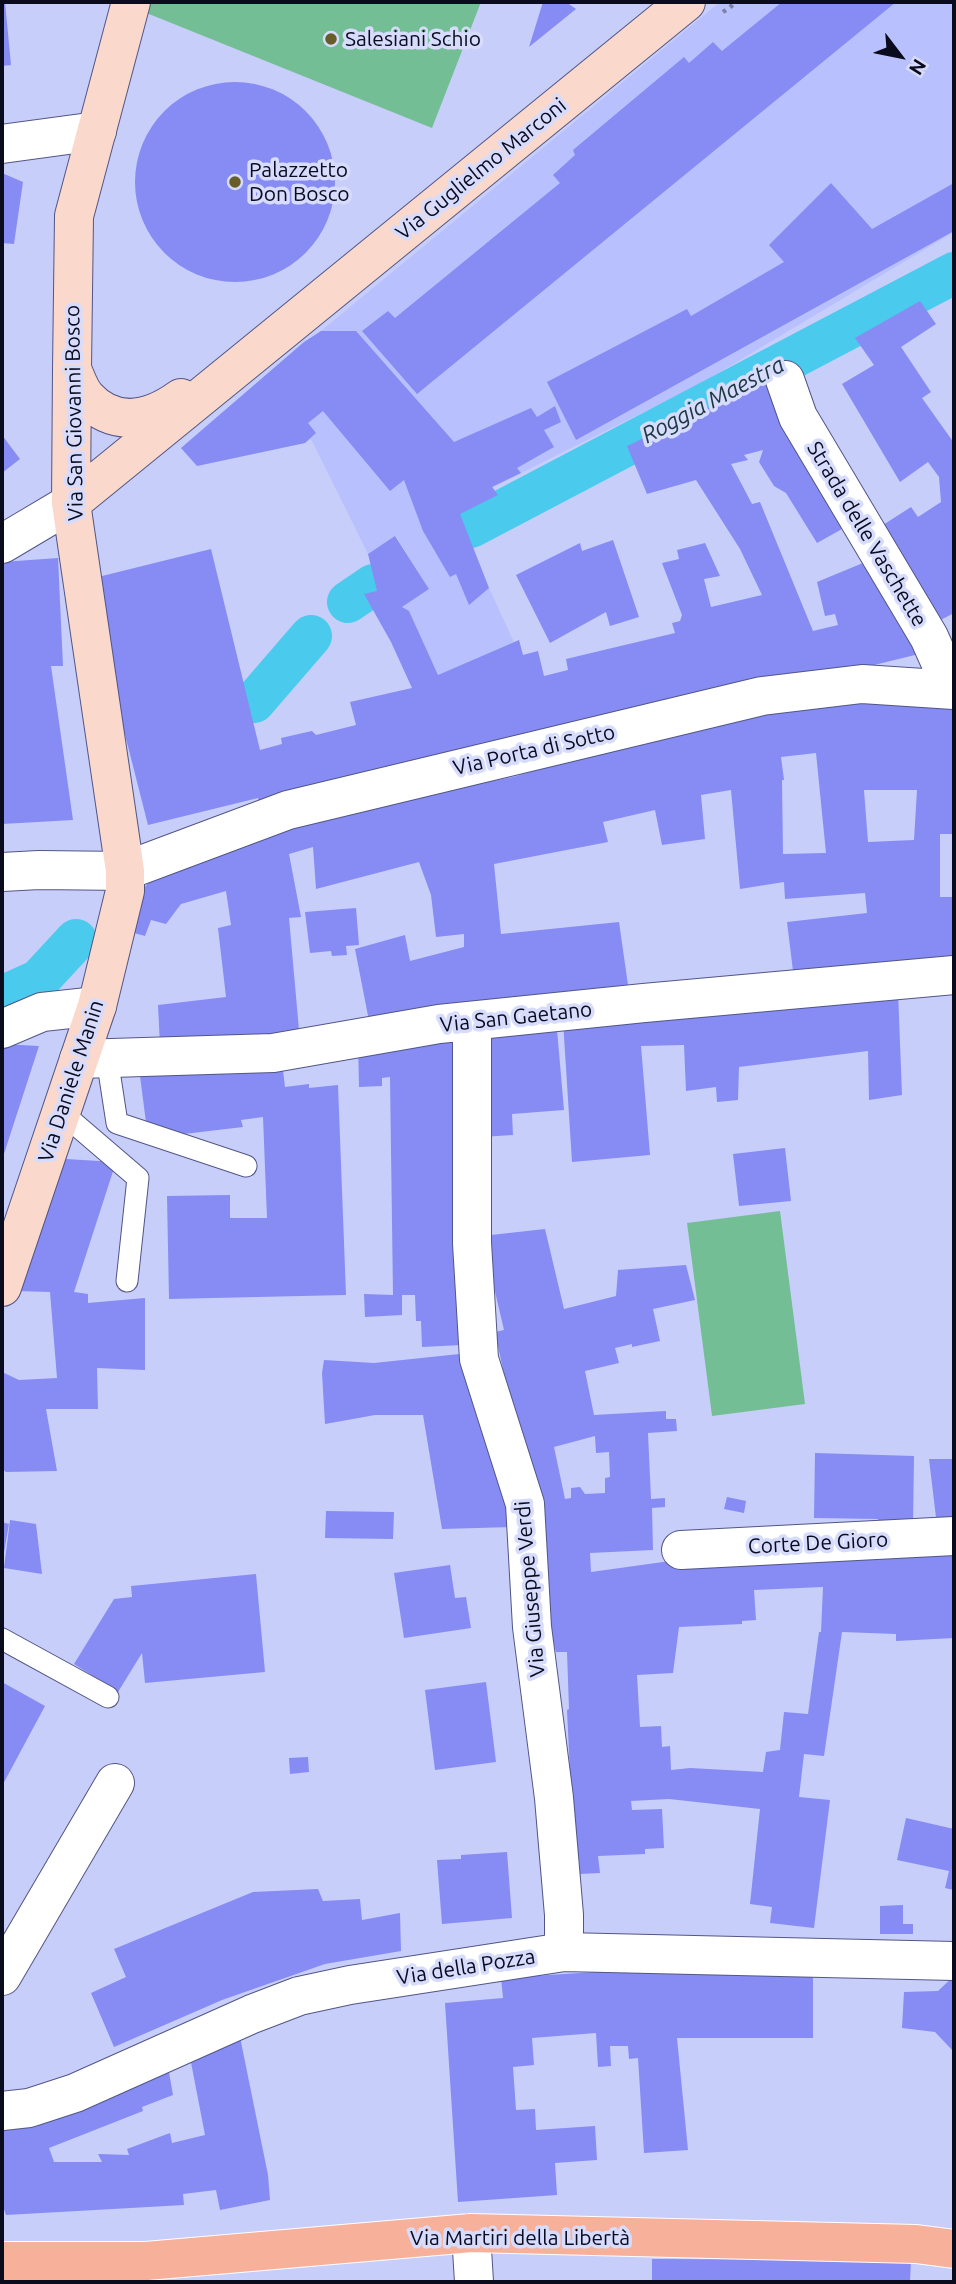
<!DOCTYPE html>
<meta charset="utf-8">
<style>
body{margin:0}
#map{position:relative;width:956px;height:2284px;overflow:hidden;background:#c8cefa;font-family:Ubuntu,sans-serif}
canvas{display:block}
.frame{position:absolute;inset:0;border:4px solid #0a0b1d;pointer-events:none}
.north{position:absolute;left:865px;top:21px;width:70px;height:70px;-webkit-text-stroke:5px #d7dcfd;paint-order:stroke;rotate:122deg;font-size:19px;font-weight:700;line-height:28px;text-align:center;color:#0a0b1d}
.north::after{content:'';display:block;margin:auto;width:24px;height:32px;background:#0a0b1d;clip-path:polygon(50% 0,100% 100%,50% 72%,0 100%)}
</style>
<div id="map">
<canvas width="956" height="2284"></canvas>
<div class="frame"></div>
<div class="north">N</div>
</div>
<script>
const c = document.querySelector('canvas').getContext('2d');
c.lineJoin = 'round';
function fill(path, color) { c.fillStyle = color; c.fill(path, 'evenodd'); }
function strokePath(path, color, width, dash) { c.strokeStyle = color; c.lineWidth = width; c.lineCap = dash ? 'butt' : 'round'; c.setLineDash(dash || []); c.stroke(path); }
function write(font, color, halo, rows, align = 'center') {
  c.font = font + ' Ubuntu,sans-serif'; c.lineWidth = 7; c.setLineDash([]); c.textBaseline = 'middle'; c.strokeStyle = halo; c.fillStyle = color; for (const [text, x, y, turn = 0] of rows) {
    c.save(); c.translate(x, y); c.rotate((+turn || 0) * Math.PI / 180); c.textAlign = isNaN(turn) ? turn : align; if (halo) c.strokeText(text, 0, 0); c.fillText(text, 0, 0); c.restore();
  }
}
fill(new Path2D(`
 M720 2H954V232L700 384 493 487 498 495 460 514 489 588 514 642 438 675 409 612 402 607 429 589 396 536 368 554 311 439 305 443 197 466 181 448 304 342 316 335Z`), '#b9c0fe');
fill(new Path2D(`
 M148 2H481L432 128 144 12Z
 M780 1211 805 1404 712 1416 687 1223Z`), '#74be95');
strokePath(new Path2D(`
 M471 527 954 273
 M348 602 373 585
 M254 702 311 636
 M2 997 39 980 76 940`), '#4acaec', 42);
fill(new Path2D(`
 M2 2H5L11 65 2 66Z
 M543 2H566L576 9 529 47Z
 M782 2H896L417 394 362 331 388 311 395 318 560 183 553 175 575 155 573 150 684 57 689 63 713 42 722 51Z
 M135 182a100 100 0 1 1 200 0a100 100 0 1 1-200 0Z
 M2 173 23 182 14 244 2 243Z
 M831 183 872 229 954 183V231L576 440 547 382 687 309 691 316 784 262 769 245Z
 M920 301 936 324 901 347 931 392 922 398 954 443V613L933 624 872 532 911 507 918 517 941 502 939 477 928 462 900 482 842 384 874 365 855 338Z
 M321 331H356L454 442 531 408 537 417 555 406 561 422 544 430 554 447 517 468 521 473 492 487 498 495 460 514 489 588 469 605 456 574 450 577 423 531 404 480 390 491 323 411 308 423 316 433 305 443 197 466 181 448 304 342Z
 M779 375 851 524 817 543 786 493 774 486 759 462 763 450 744 455 748 460 731 464 752 504 760 502 813 631 838 625 835 614 825 616 817 582 875 558 923 653 854 670 853 665 603 728 260 807 258 798 148 825 120 715 94 578 211 549 260 750 282 744 281 738 312 731 316 735 356 725 350 702 412 688 391 642 364 594 377 591 368 554 395 536 429 589 402 607 409 611 438 675 519 640 523 655 538 651 544 676 568 670 566 659 675 633 672 623 680 621 682 615 662 563 679 559 677 550 705 543 720 576 704 579 711 607 762 595 740 549 696 480 647 494 627 446Z
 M2 435 20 459 2 473Z
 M613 540 639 617 610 626 606 612 550 643 516 575 580 543 582 551Z
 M58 558 63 666H51L73 820 2 824V562Z
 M776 701 954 703V834H940V897H954V966L794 979 787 922 867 913 865 893 785 899 784 882 740 889 731 790 701 795 705 839 662 845 655 810 603 822 608 842 494 864 501 934 619 922 629 992 370 1026 355 949 405 935 410 961 464 947V934L436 937 431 895 419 862 316 889 313 847 289 854 301 917 289 918 299 1030 230 1040 160 1045 158 1005 226 997 218 928 231 925 226 891 181 904 166 924 151 920 145 936 116 928 123 911 171 858 303 818 513 777ZM816 753 826 853 783 854 782 780H784L781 757ZM864 790H917L914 840 868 842Z
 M356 908 359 945 346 946 347 955 332 956 331 951 310 953 305 912Z
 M898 991 902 1095 869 1100 868 1051 739 1067 738 1100 717 1102 716 1087 686 1091 684 1045 641 1046 650 1155 572 1162 563 1021Z
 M556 1018 564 1110 512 1114 513 1135 481 1137 482 1024Z
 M461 1034 462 1345 422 1347 421 1321H416L415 1295H402V1315L365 1317 364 1294 393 1295 390 1077 382 1078V1086L359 1087 358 1043Z
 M2 1044 39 1046 2 1160Z
 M283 1070 285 1087 309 1084V1088L338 1085 346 1295 169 1299 167 1196 230 1195V1218H267L263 1117 241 1120 243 1127 167 1136 166 1128 147 1130 140 1076Z
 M785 1148 791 1201 739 1206 733 1154Z
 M49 1158 116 1162 74 1292 88 1294V1303L145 1298V1370L97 1368 98 1409H46L57 1471 6 1472 2 1469V1372L19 1380 57 1378 50 1292 15 1291Z
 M545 1229 564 1309 616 1296 618 1270 686 1265 695 1300 653 1309 660 1341 632 1347V1344L615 1348 619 1363 585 1371 594 1415 666 1411V1419H676L677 1431 648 1433 651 1499 665 1498V1507L652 1508 653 1550 590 1553 591 1572 692 1558 954 1553V1638L896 1641V1634L842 1632 824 1756 804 1754 799 1797 830 1800 814 1928 770 1923 772 1907 750 1904 760 1809 669 1799 631 1801 632 1810 662 1809 664 1848 645 1849V1854L598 1856 600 1873 580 1874 579 1857H574L567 1710 569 1709 567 1652H556L541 1595 532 1504 495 1332 504 1330 482 1236ZM595 1436 596 1453 609 1452 610 1477 605 1478V1493L585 1494 580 1487 571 1488V1498L565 1499 554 1447ZM823 1587 821 1632H819L808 1714 784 1712 780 1750 766 1752 763 1772 690 1768 671 1770 670 1746 662 1747 661 1726 640 1727 637 1675 673 1673 679 1627 742 1624V1621L756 1620 754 1590Z
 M469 1353 512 1527 442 1529 423 1415H375L325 1424 322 1373 324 1360 374 1363Z
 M815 1453 914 1456 913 1525 878 1524V1519L814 1518Z
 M929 1459H954V1531L938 1534Z
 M727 1497 746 1501 744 1513 724 1509Z
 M326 1511 394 1512 393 1539 325 1538Z
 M10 1520 36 1524 42 1574 4 1568Z
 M2 1522 9 1524 3 1558 2 1557Z
 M450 1565 455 1598 466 1597 471 1628 404 1638 394 1573Z
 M256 1574 265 1672 145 1683 142 1653 118 1692 74 1664 114 1599 132 1597 131 1586Z
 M2 1682 45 1706 2 1786Z
 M486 1682 496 1762 435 1770 425 1690Z
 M308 1757 309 1772 290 1774 289 1758Z
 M906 1818 954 1829V1890L945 1888 949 1871 897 1860Z
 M507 1852 512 1918 442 1924 437 1860 461 1859V1855Z
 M318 1889 323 1901 360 1899 362 1920 400 1913 401 1951 325 1964 222 2000 114 2047 91 1993 126 1977 114 1949 253 1892Z
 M903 1905V1924H913V1934H880V1906Z
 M643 1969 813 1970V2038H677L688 2150 644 2153 638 2058 629 2059 628 2046H610L611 2066 598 2067 596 2033 532 2038 534 2065 513 2067 516 2110 535 2109 536 2130 595 2126 597 2160 555 2163 557 2195 458 2202 445 2003 503 1998 501 1978Z
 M954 1976V2052L935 2032 902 2028 904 1992 938 1991Z
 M239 2032 268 2175 270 2200 220 2210 216 2190 183 2194 184 2205 6 2215 2 2204V2126L167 2061 173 2095 142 2107 143 2111 49 2148 54 2162H102L98 2154 129 2155 127 2149 170 2133 172 2143 205 2135 189 2052Z
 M652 2259 911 2260 910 2282H652Z`), '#868cf3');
const lane = new Path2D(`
 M107 1058 117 1123 246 1166
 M61 1112 138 1178 127 1281
 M2 1639 108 1697`);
const street = new Path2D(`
 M2 144 97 131
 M785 380 798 417 929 637 942 666 947 689
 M2 544 71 503
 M2 872 39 870 125 871 288 810 762 696 862 684 954 690
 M472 1021V1243L479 1359 525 1504 532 1627 554 1798 564 1915V1952
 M2 1029 42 1012 97 1006
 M79 1059 273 1053 439 1024 644 1003 954 975
 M681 1550 954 1536
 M2 1976 115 1783
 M2 2111 29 2108 75 2093 252 2014 299 1996 350 1985 564 1952 954 1961
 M471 2233 474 2282`);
const secondary = new Path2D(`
 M72 369C76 378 80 391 87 398 115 429 152 419 181 398
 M71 503 686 2
 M2 1287 97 1006 125 891V871L71 503 72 369 74 216 131 2`);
const primary = new Path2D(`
 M2 2261H146L471 2233 916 2244 954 2249`);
strokePath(lane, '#525686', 23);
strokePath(street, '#525686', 40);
strokePath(secondary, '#525686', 40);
strokePath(primary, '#fff', 40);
strokePath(new Path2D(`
 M723 12 737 2`), '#7d81a3', 4.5, [3.5, 5]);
strokePath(lane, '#fff', 21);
strokePath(street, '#fff', 38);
strokePath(secondary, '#fbd8cc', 38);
strokePath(primary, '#f7b099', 38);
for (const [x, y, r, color] of [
 [331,39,7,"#665d29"],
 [235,182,7,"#665d29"]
]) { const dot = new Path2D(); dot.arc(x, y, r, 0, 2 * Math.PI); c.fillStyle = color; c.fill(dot); strokePath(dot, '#d7dcfd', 2.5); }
write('21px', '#0a0b1d', '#d7dcfd', [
 ["Salesiani Schio",345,39],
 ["Palazzetto",249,170],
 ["Don Bosco",249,194]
], 'left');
write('21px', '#0a0b1d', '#d7dcfd', [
 ["Via Guglielmo Marconi",481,169,-39],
 ["Via San Giovanni Bosco",74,413,-91],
 ["Strada delle Vaschette",867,534,59],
 ["Via Porta di Sotto",534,750,-13],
 ["Via San Gaetano",516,1017,-6],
 ["Via Daniele Manin",71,1081,-72],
 ["Corte De Gioro",818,1543,-3],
 ["Via Giuseppe Verdi",530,1589,-95],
 ["Via della Pozza",466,1967,-9],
 ["Via Martiri della Libertà",520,2238]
]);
write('italic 23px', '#1c373f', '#d7dcfd', [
 ["Roggia Maestra",713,400,-28]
]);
</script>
